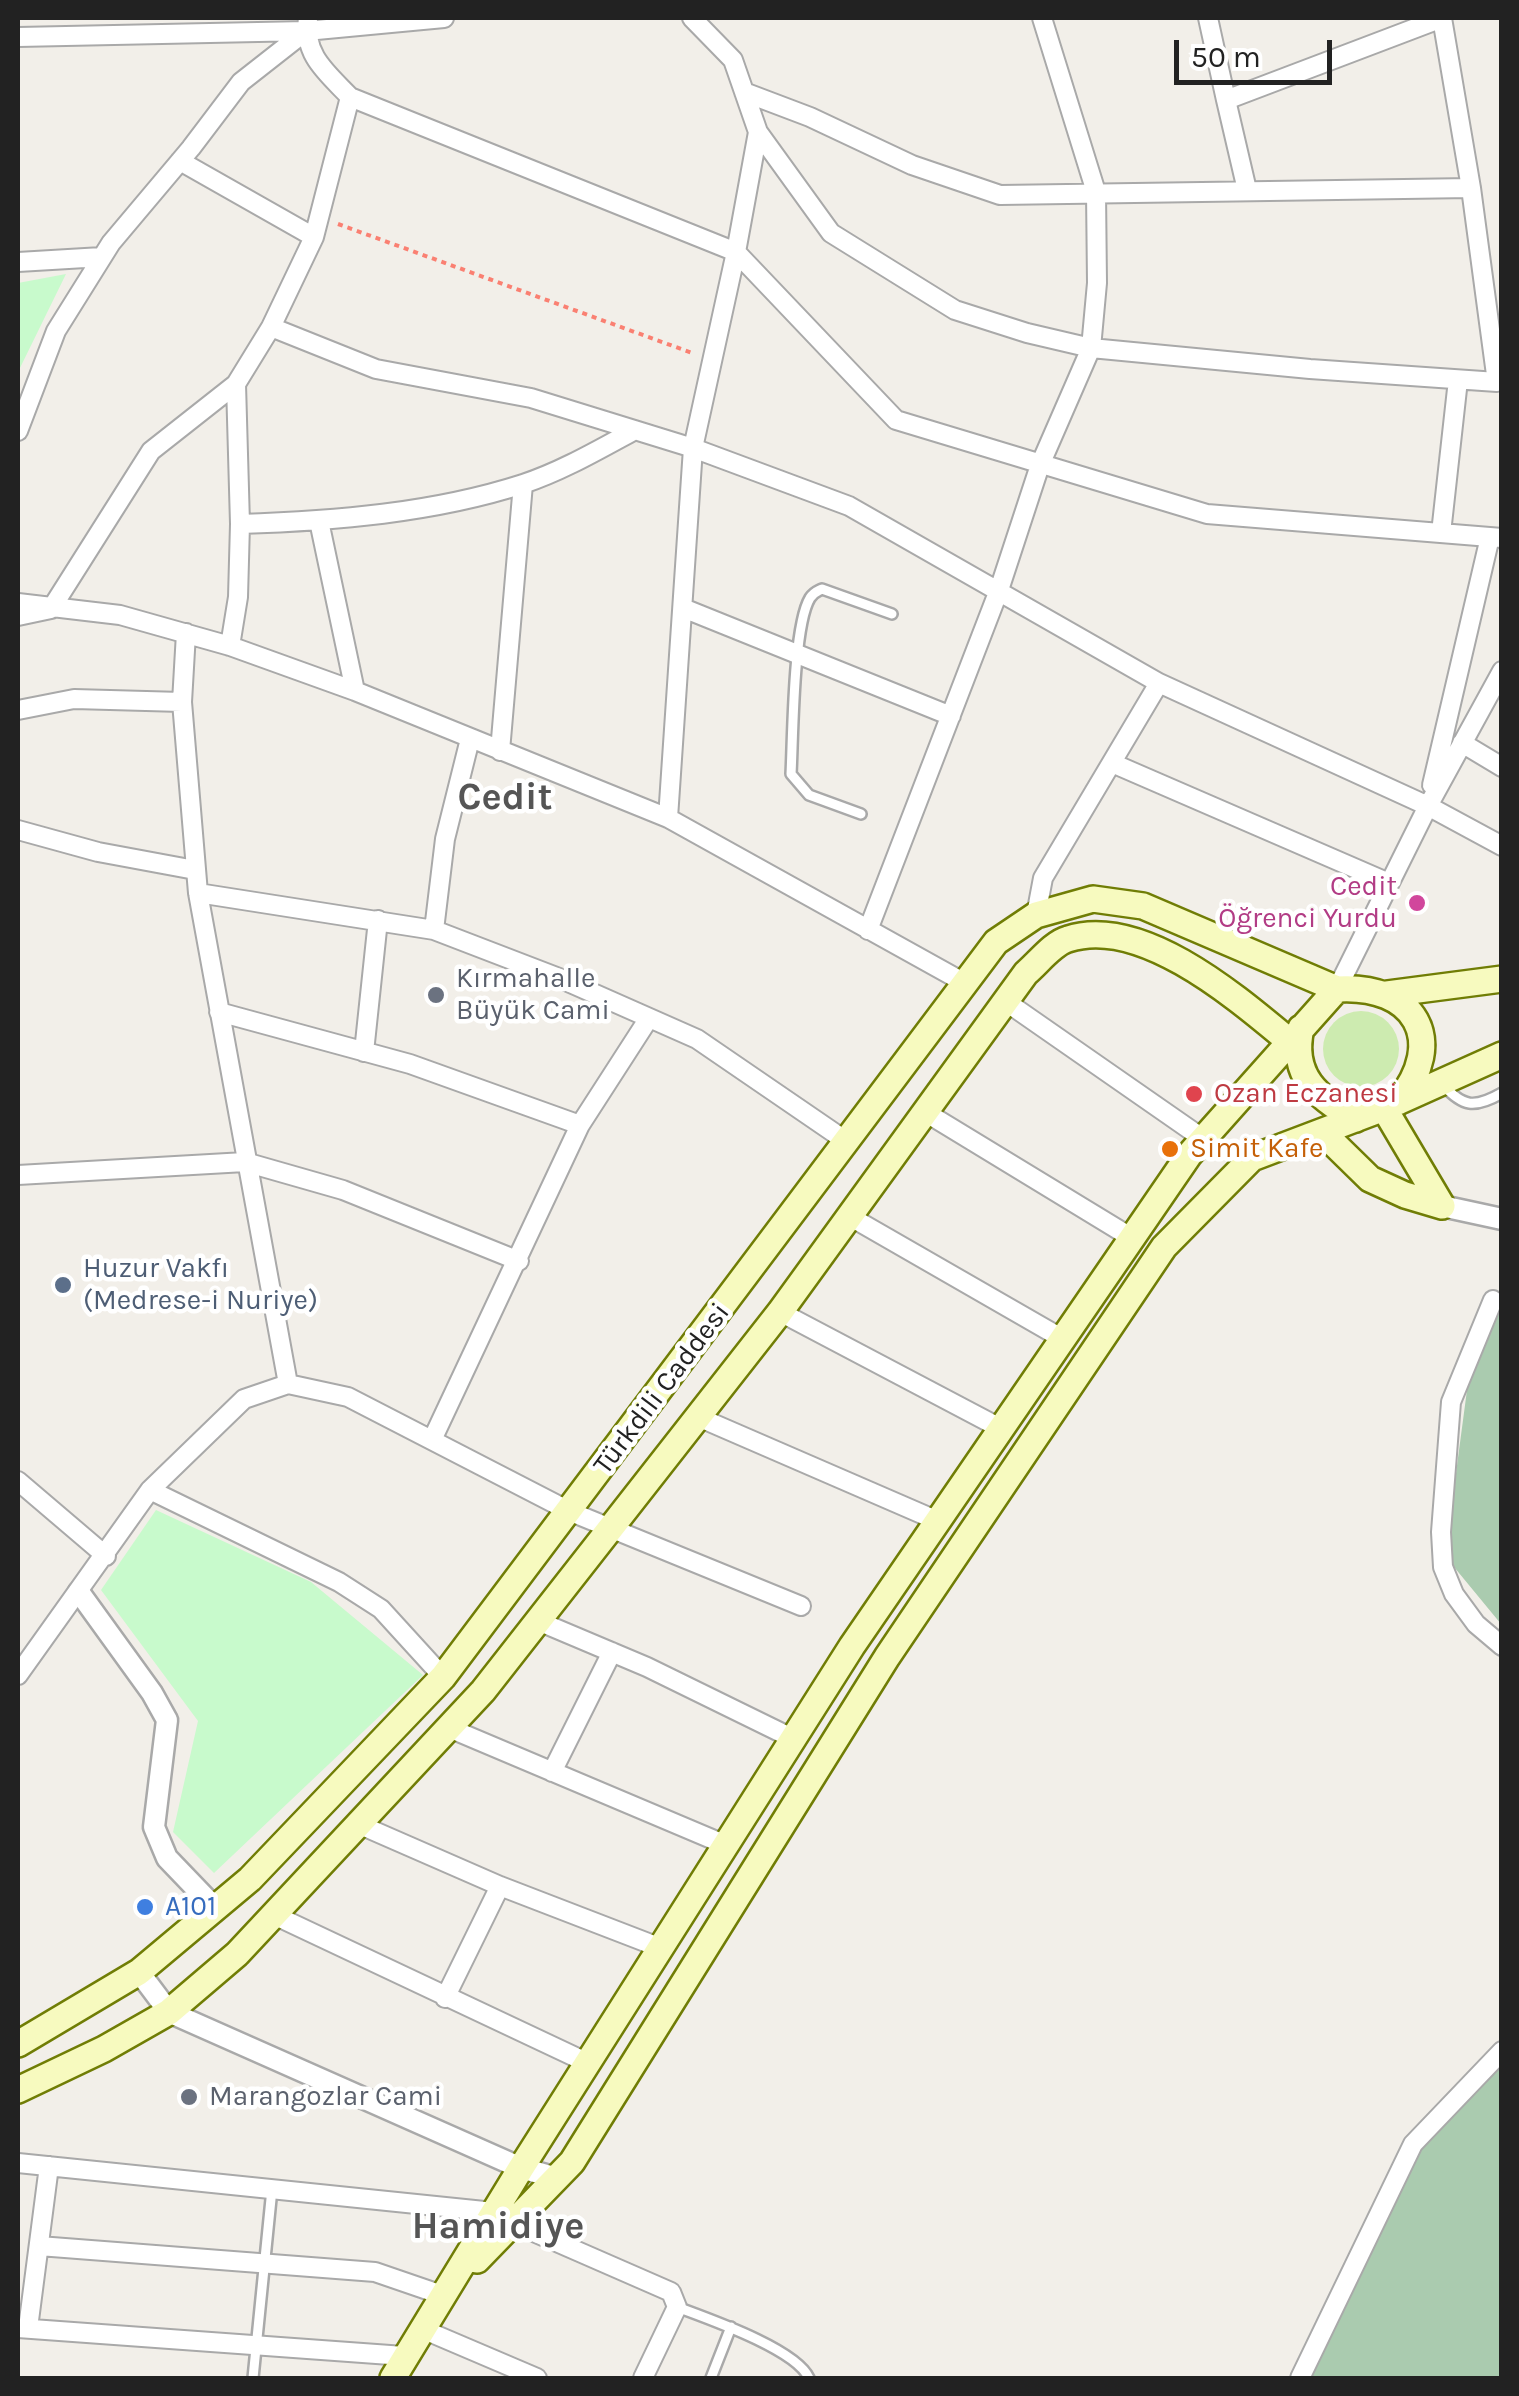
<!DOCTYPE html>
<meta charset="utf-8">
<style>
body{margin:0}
#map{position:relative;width:1519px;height:2396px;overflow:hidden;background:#f2efe9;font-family:Karla,sans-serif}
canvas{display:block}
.frame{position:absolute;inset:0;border:20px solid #222;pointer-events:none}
.scale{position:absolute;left:1174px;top:40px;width:158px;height:45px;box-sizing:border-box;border:5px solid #222;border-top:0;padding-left:12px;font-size:30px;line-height:35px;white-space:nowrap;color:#222;-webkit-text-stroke:8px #fff;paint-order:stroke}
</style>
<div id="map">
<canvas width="1519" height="2396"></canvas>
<div class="frame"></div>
<div class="scale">50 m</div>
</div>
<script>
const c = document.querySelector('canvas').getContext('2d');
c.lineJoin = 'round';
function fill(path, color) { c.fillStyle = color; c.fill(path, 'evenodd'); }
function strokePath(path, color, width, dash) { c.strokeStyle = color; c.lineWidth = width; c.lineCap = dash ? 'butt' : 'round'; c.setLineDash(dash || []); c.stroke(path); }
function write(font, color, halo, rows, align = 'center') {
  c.font = font + ' Karla,sans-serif'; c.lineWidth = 9; c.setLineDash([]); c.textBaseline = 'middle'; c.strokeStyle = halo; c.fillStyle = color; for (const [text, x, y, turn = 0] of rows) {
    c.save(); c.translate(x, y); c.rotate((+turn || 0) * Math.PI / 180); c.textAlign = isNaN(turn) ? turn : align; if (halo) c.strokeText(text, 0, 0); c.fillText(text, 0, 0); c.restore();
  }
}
fill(new Path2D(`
 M1323 1049a38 38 0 1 1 76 0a38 38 0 1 1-76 0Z`), '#cdebb0');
fill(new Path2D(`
 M1501 1308V1624L1445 1556 1467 1390Z
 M1501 2064V2378H1304L1420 2143Z`), '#aacbaf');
fill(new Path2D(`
 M66 274 18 372V283Z
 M156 1510 311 1582 423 1675 214 1873 173 1832 198 1721 101 1590Z`), '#c8facc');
const service = new Path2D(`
 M861 814 809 795 791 774C793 738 793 626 810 598 814 592 816 592 822 589L892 614
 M1442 1084C1463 1107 1474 1109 1502 1093
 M677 2307C709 2319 796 2349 809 2378
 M253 2378 272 2189
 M711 2378 731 2327`);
const minor = new Path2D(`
 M308 18C303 55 326 72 350 97L736 252 896 420 1207 514 1502 538
 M1208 18 1226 100 1442 18
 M18 37 306 31 444 18
 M744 92 810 117 912 165 1000 195 1471 188
 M1226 100 1247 190
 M758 132 831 233 955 310 1027 333 1091 348 1310 369 1497 382 1471 188 1442 18
 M180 161 314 237
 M18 262 102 257
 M271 327 376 369 531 398 693 448 849 506 1159 683 1428 806 1502 846
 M18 431 56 331 111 243 191 148 241 82 306 31
 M319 521 355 691
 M240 524C334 521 433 513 523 484 562 471 598 450 635 430
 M1441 533 1458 380
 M18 603 120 615 230 646 355 691 668 818 965 983
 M683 608 951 716
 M18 616 51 609 151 451 236 384
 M186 633 182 702 198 893 288 1384
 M230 646 238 597 240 524 236 384 271 327 314 237 350 97
 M18 710 74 699 182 702
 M1462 743 1502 767
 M500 751 523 484
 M1112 763 1389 883
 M1432 785 1490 537
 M668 818 693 448 736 252 758 132 733 60 692 18
 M18 830 98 852 195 870
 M198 893 434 930 559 978 697 1039 846 1141
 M1036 915 1043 878 1159 683
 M434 930 445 839 470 739
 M868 930 999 590 1040 465 1091 348 1097 283 1096 192 1042 18
 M1337 989 1428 806 1502 671
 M1005 1001 1202 1138
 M219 1012 410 1064 580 1125
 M364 1052 378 920
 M925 1112 1132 1238
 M18 1175 245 1162 343 1190 519 1261
 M849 1216 1063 1339
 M1493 1300 1451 1402 1441 1532 1443 1567 1454 1594 1476 1624 1502 1646
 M780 1312 1002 1429
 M698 1417 938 1521
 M432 1440 580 1125 649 1018
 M18 1481 106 1556
 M150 1490 339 1582 381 1609 443 1677
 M538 1621 647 1667 794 1739
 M18 1675 150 1490 244 1399 288 1384 348 1397 571 1512 801 1606
 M449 1728 726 1845
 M552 1772 612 1652
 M358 1824 500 1886 661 1948
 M274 1915 588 2063
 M445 1998 500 1886
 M18 2163 494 2212 504 2209
 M513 2223 671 2292 677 2307 643 2378
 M39 2246 375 2272 442 2295
 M18 2328 404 2356
 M28 2328 49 2166
 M422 2329 537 2378
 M1300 2378 1413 2144 1502 2051`);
const tertiary = new Path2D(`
 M1442 1206 1502 1219
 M79 1592 152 1693 167 1720 154 1827 167 1858 215 1908
 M139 1972 169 2012 521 2168 557 2178`);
const secondary = new Path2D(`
 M1387 994 1502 979
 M1301 1028C1290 1076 1318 1098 1356 1119
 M1384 1108 1442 1206
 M1323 1133 1370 1179 1405 1195 1442 1206
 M18 2044 139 1972 250 1879 443 1677 996 942 1036 915 1093 899 1143 906 1337 989
 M18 2090 104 2049 169 2012 237 1954 483 1691 780 1312 1026 973C1038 963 1053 943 1068 939 1141 915 1236 997 1289 1041
 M477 2260 572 2162 887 1657 1164 1247 1252 1158 1384 1108 1502 1055
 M393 2378 521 2168 852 1646 1189 1155 1337 989C1415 984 1448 1040 1398 1102`);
strokePath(service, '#a9a9a9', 14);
strokePath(minor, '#a9a9a9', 22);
strokePath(tertiary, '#a9a9a9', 25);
strokePath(secondary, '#707d05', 30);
strokePath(new Path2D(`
 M338 224 695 354`), '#fa8072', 4, [5, 5]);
strokePath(service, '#fff', 9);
strokePath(minor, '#fff', 18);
strokePath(tertiary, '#fff', 20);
strokePath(secondary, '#f7fabf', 25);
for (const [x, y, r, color] of [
 [1417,903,10,"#d1479c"],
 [436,995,10,"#6b7280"],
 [1194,1094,10,"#e0444e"],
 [1170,1149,10,"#e8710a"],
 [63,1285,10,"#5c6f8a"],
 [145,1907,10,"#3f7fe0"],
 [189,2097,10,"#6b7280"]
]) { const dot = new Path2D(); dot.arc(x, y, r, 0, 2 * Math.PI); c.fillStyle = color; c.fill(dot); strokePath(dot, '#fff', 4); }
write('28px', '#b23c85', '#fff', [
 ["Cedit",1397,887],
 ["Öğrenci Yurdu",1397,919]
], 'right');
write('28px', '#5b616d', '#fff', [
 ["Kırmahalle",456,979],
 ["Büyük Cami",456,1011],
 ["Marangozlar Cami",209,2097]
], 'left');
write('28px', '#be3a42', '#fff', [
 ["Ozan Eczanesi",1214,1094]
], 'left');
write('28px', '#c56008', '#fff', [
 ["Simit Kafe",1190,1149]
], 'left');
write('28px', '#4e5e75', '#fff', [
 ["Huzur Vakfı",83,1269],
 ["(Medrese-i Nuriye)",83,1301]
], 'left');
write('28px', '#222', '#fff', [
 ["Türkdili Caddesi",662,1389,-53]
]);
write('28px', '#366cbe', '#fff', [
 ["A101",165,1907]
], 'left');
write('bold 38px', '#555', '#fff', [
 ["Cedit",505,798],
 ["Hamidiye",498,2227]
]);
</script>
